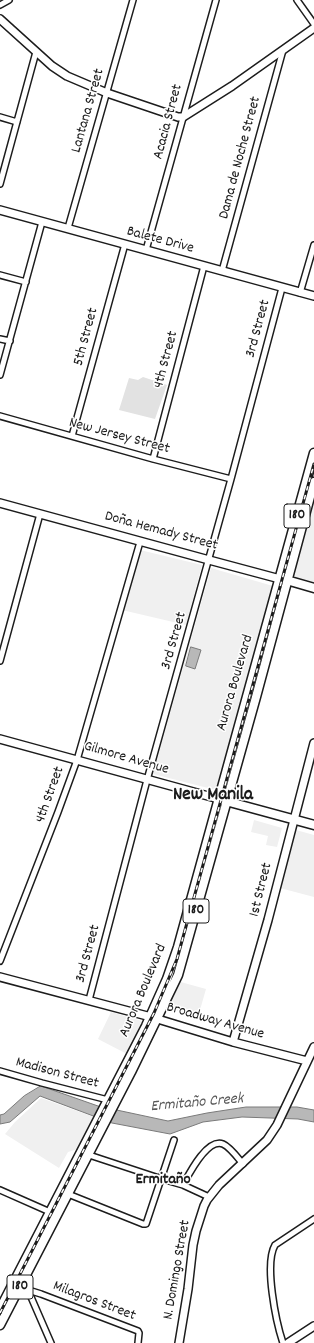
<!DOCTYPE html>
<meta charset="utf-8">
<style>
body{margin:0}
canvas{display:block;background:#fff}
</style>
<canvas width="314" height="1343"></canvas>
<script>
const c = document.querySelector('canvas').getContext('2d');
c.lineJoin = 'round';
function fill(path, color) { c.fillStyle = color; c.fill(path, 'evenodd'); }
function strokePath(path, color, width, dash) { c.strokeStyle = color; c.lineWidth = width; c.lineCap = dash ? 'butt' : 'round'; c.setLineDash(dash || []); c.stroke(path); }
function write(font, color, halo, rows, align = 'center') {
  c.font = font + ' Dekko,sans-serif'; c.lineWidth = 3; c.setLineDash([]); c.textBaseline = 'middle'; c.strokeStyle = halo; c.fillStyle = color; for (const [text, x, y, turn = 0] of rows) {
    c.save(); c.translate(x, y); c.rotate((+turn || 0) * Math.PI / 180); c.textAlign = isNaN(turn) ? turn : align; if (halo) c.strokeText(text, 0, 0); c.fillText(text, 0, 0); c.restore();
  }
}
fill(new Path2D(`
 M314 498V585L297 580 293 574Z
 M140 550 202 565 186 625 122 610Z
 M211 568 273 586 224 770 221 769 220 773 222 774 219 786 217 788 212 789 153 774Z
 M254 820 282 828 277 847 266 845 268 836 251 832Z
 M296 830 314 835V897L280 888Z
 M177 981 206 989 198 1017 165 1007Z
 M111 1012 142 1021 127 1054 98 1039Z
 M41 1098 94 1117 78 1149 68 1152 59 1168 5 1134 15 1122Z`), '#f0f0f0');
fill(new Path2D(`
 M143 377 167 385 155 419 119 410 129 378 138 380Z`), '#e2e2e2');
const water = new Path2D(`
 M191 647 201 650 195 669 186 666Z
 M41 1086 98 1106 168 1121 207 1113 246 1107H297L314 1110V1122L298 1119 242 1117 203 1122 170 1134 112 1123 40 1096 10 1122 0 1124V1115L4 1114 24 1096Z`);
fill(water, '#b8b8b8');
strokePath(water, '#7a7a7a', 1);
const street = new Path2D(`
 M297 0 314 24
 M0 5 9 0
 M0 117 17 122
 M0 184 36 52
 M68 228 133 0
 M146 250 216 0
 M222 271 283 50
 M0 275 26 282
 M300 293 314 245
 M0 339 10 341
 M0 375 42 222
 M0 416 153 459 231 479
 M72 436 125 244
 M153 459 204 266
 M0 661 40 514
 M0 961 58 812 77 760 140 542
 M89 1000 147 780 231 479 282 288
 M0 1071 42 1083 108 1100
 M86 1154 162 1179 183 1185 209 1197
 M183 1185C189 1174 207 1138 223 1144 230 1147 238 1158 243 1164
 M0 1190 50 1212
 M68 1194 143 1224H146L174 1140
 M25 1289 41 1294 138 1331 139 1333 138 1343
 M25 1289 31 1297 51 1343
 M283 1343C276 1322 264 1264 275 1245L314 1219`);
const secondary = new Path2D(`
 M0 19 52 66 67 76 107 93 178 117H183L232 86 314 28
 M0 210 314 296
 M0 503 209 560 280 579
 M0 739 219 799
 M0 977 151 1017 233 1042 307 1061
 M233 1042 268 920 314 743
 M179 1343 188 1289 193 1245 196 1231 204 1206 207 1200 219 1185 267 1140 277 1125 314 1047
 M288 1343 314 1326`);
const primary = new Path2D(`
 M283 579 314 588
 M222 800 314 825
 M0 1309 146 1026 167 979 178 947 314 453
 M0 1325 131 1072 178 975 256 697 314 482`);
strokePath(street, '#1c1c1c', 8);
strokePath(secondary, '#1c1c1c', 10);
strokePath(primary, '#1c1c1c', 11);
strokePath(street, '#fff', 5);
strokePath(secondary, '#fff', 7);
strokePath(primary, '#fff', 8);
const rail = new Path2D(`
 M0 1313 154 1013 177 959 314 464`);
strokePath(rail, '#1c1c1c', 3);
strokePath(rail, '#fff', 1.5, [4.5]);
for (const [x, y, w] of [
 [297,516,26],
 [196,911,26],
 [20,1287,26]
]) { const box = new Path2D(); box.roundRect(x - w / 2, y - 12, w, 24, 3); c.fillStyle = '#fff'; c.fill(box); strokePath(box, '#1c1c1c', 1); }
write('bold 14px', '#1c1c1c', null, [
 ["180",297,516],
 ["180",196,911],
 ["180",20,1287]
]);
write('15px', '#1c1c1c', '#fff', [
 ["Lantana Street",89,111,-74],
 ["Acacia Street",169,122,-75],
 ["Dama de Noche Street",241,158,-75],
 ["Balete Drive",160,241,15],
 ["3rd Street",259,329,-75],
 ["5th Street",87,337,-75],
 ["4th Street",167,360,-75],
 ["New Jersey Street",119,437,15],
 ["Doña Hemady Street",161,532,15],
 ["3rd Street",175,641,-74],
 ["Aurora Boulevard",236,683,-74],
 ["Gilmore Avenue",126,759,16],
 ["4th Street",51,795,-70],
 ["1st Street",262,890,-76],
 ["3rd Street",89,954,-75],
 ["Aurora Boulevard",144,991,-67],
 ["Broadway Avenue",215,1022,16],
 ["Madison Street",57,1074,15],
 ["N. Domingo Street",178,1270,-80],
 ["Milagros Street",94,1302,21]
]);
write('italic 16px', '#5a5a5a', '#fff', [
 ["Ermitaño Creek",197,1104,-5]
]);
write('bold 16px', '#1c1c1c', '#fff', [
 ["Ermitaño",163,1181]
]);
write('bold 19px', '#1c1c1c', '#fff', [
 ["New Manila",213,796]
]);
</script>
